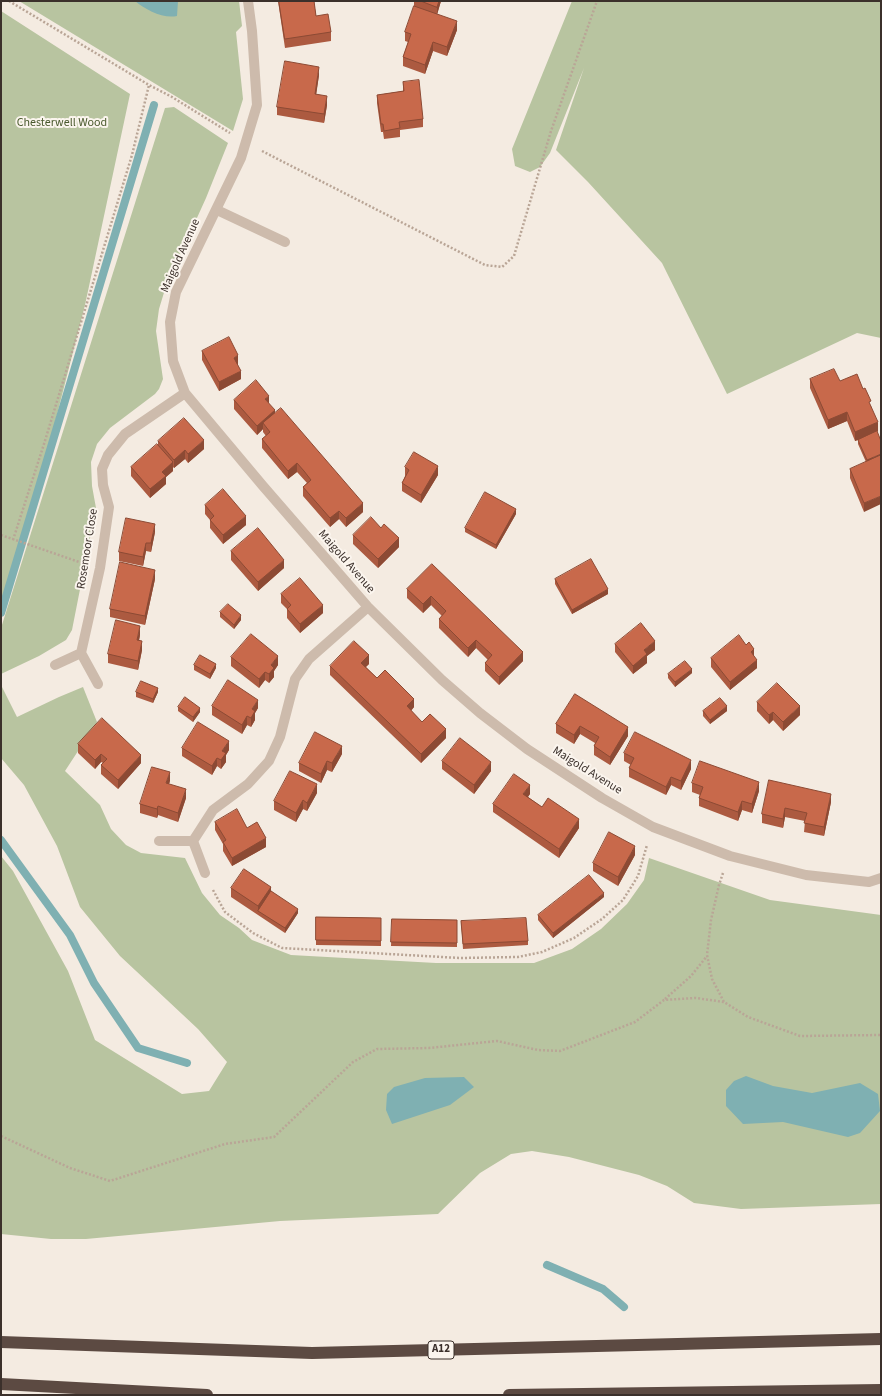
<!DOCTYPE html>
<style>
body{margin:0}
#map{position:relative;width:882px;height:1396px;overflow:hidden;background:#f4ebe1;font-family:"Source Sans 3",sans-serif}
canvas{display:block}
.frame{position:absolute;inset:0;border:2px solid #3b302b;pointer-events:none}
</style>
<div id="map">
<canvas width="882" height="1396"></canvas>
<div class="frame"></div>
</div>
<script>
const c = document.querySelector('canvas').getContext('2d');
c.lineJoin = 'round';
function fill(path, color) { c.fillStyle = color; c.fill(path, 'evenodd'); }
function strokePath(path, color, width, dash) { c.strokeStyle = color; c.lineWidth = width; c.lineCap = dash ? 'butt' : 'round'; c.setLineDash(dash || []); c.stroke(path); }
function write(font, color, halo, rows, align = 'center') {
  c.font = font + ' "Source Sans 3",sans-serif'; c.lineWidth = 4; c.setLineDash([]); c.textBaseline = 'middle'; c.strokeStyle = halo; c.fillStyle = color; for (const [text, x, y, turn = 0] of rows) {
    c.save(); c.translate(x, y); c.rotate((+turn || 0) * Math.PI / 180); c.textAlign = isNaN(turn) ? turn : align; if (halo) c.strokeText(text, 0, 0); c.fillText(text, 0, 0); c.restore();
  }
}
fill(new Path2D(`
 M19 1H239L242 26 236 32 243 99 233 131Z
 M572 1H881V338L857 333 727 394 662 263 588 182 556 150 584 68 550 153 540 167 530 172 515 166 512 149Z
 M1 11 130 94 85 305 39 485 1 613Z
 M174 107 228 143 206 198 166 286 159 309 156 331 163 379 159 389 155 394 110 428 97 444 91 462 92 486 96 508 72 630 66 640 39 656 1 674V628L165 108Z
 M1 685 17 717 59 697 83 687 97 722 65 771 100 805 111 829 126 845 141 853 185 858 202 893 220 915 239 928 252 940 291 955 436 963H534L572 949 601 929 627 904 644 880 649 858 770 900 881 915V1204L741 1209 694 1203 667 1186 639 1175 569 1157 532 1151 511 1154 480 1173 438 1214 280 1221 86 1239H51L1 1234V856L13 871 68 971 95 1040 182 1094 209 1091 227 1062 198 1029 120 956 80 907 57 846 24 785 1 758Z`), '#b8c4a0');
fill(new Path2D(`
 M135 1H178L177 16C163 19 146 10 135 1Z
 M746 1076 773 1086 812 1093 860 1083 878 1094 880 1111 860 1133 848 1137 783 1122 743 1124 726 1106V1090L734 1081Z
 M464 1077 474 1087 450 1105 392 1124 386 1110 387 1094 394 1087 425 1078Z`), '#7fb0b2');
strokePath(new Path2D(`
 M1 613 154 105
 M1 840 70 935 94 983 138 1048 187 1063
 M547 1265 603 1289 624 1307`), '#7fb0b2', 8);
strokePath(new Path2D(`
 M9 1 149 85 172 97 230 133
 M262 151 485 265 502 267 514 256 551 131 597 1
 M1 535 82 563
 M13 540 44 444 132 155 149 85
 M723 873 719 885 711 920 707 955 712 979 724 1002 748 1017 800 1036 881 1035
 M213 890 225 912 253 933 282 948 460 958 518 957 542 952 574 938 602 919 623 900 638 876 647 845
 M665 999 691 976 707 956
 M1 1136 70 1168 110 1181 225 1144 274 1137 353 1062 377 1049 429 1048 497 1041 538 1050 560 1051 635 1022 664 1000 696 998 724 1002`), '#b9a596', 2.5, [2, 2]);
strokePath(new Path2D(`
 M248 1 252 31 257 105 241 158 176 292 170 322 173 361 185 393 263 486 368 607 442 680 480 713 527 749 602 798 653 827 730 856 806 875 869 882 881 878
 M217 210 285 242
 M55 665 81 653
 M98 684 81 653 100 568 109 507 103 485 102 469 108 455 125 434 185 393
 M159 841H193L213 810 248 784 269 761 280 737 295 679 309 659 368 607
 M193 841 205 873`), '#cdbbac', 10);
strokePath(new Path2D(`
 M1 1342 312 1353 881 1339
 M1 1384 207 1395
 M509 1395 881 1390`), '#5c4a42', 12);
fill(new Path2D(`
 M278 1H314L316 16 331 32V41L285 48Z
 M414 1H441L437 14 457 30 447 56 433 51 425 74 403 66V57L408 42 405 41V32L414 6Z
 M319 75 316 94 327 105 324 123 277 115V107Z
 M403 82 423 119V127L400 130V137L384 139 383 132H381L377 103V95L403 91Z
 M202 351 238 364 237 365 241 379 219 391 202 360Z
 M810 379 840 381 871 406 878 431 877 432 864 512 850 478V469L866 462 858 444V440L855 441 847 421 828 429 810 388Z
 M234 400 269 404 275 413 363 512 346 527 339 519 330 527 303 496V487L307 483 297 472 288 479 262 448V439L266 436 263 432V429L257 435 234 409Z
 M158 441 204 449 188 463 185 459 174 468 173 467V471L166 477V484L150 498 131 476V467L158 445Z
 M405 467 438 475 421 503 402 491V483L405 476Z
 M205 505 246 525 223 544 210 528V520L205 514Z
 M516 514 496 549 465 532V528Z
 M155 532 151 552 146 551 143 566 119 561V552Z
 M353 535 399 547 378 568 353 544Z
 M231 551 284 568 258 591 231 560Z
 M432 564 523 661 499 685 485 671V663L488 660 476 648 468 657 439 628V619L442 616 431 605 423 613 407 598V589Z
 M155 579 145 625 110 617V609Z
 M555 579 608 594 572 614 555 584Z
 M281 594 323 613 300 633 287 618V609L281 603Z
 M220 612 241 620 234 629 220 617Z
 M140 635 139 641 142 650 138 670 108 663V654Z
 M615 644 655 650 647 656V663L633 674 615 652Z
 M754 656 757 668 730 690 711 667V658Z
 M231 657 278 665 274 671V677L269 683 265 680 259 688 231 666Z
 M369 664 366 667 377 678 414 707 411 711 422 722 446 738 421 763 330 675V666Z
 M194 665 216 668 210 679 194 670Z
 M692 673 675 687 668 678V674Z
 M136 692H158L153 703 136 697Z
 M575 694 628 736 610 765 594 755V746L595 743 580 734 574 744 556 733V724Z
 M757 702 800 715 783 731 773 720 769 724 757 711Z
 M212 706 258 708 255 713V720L251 727 247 725 242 734 212 715Z
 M178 707 200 712 193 722 178 711Z
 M703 711H727L710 724 703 716Z
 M78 744 141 763 118 789 101 774V765L103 763 101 762 95 769 78 753Z
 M182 748 229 750 226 755V762L221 769 217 766 212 775 182 756Z
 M624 753 691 769 681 790 671 785 666 795 629 777V768L631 765 624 761Z
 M342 754 332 772 327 770 321 783 299 771V763Z
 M442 761 491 771 474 794 442 769Z
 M769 780 831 802 824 836 804 832 805 821 785 817 783 828 762 823V814Z
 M170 781 169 784 186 798 178 822 158 815 157 818 140 813V804Z
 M692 783 759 791 752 813 742 810 738 821 699 806V798L700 795 692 792Z
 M317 793 307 811 303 809 296 822 274 810V801Z
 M530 794 528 797 542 807 579 828 559 858 493 812V804Z
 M215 822 247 828 266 847 232 866 223 851V844L215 830Z
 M635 855 618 886 593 871V863Z
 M271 887V891L298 913 285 933 231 897V888Z
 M604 897 553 938 538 920V915Z
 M316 917 381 918V946L316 945Z
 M392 919 457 920V947L391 946Z
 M461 921 528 941V945L463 949Z`), '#ac5a40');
fill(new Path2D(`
 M439 1H441L437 15V7Z
 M457 21V30L447 56V47Z
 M433 42V51L425 74V65Z
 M319 67V75L315 103V94Z
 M327 96V105L324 123V114Z
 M238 355V364L234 367V358Z
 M241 371V379L219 391V382Z
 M269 396V404L265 399Z
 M275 410V419L263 423V429L257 435V426Z
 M847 412V421L828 429V420Z
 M878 422V431L855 441V432Z
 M204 440V449L188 463V454Z
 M185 450V459L174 468V460Z
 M881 454V458L867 464V460Z
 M173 462V471L166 477V484L150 498V489L162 472Z
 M297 463V472L288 479V471Z
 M438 466V475L421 503V495Z
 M881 496V504L864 512V503Z
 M363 503V512L346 527V518Z
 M516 509V514L496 549V545Z
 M339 511V519L330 527V518Z
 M246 516V525L223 544V535Z
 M155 524V532L151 552V543Z
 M399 538V547L378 568V559Z
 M146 543V551L143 566V557Z
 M284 560V568L258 591V582Z
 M155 570V579L145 625V616Z
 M608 589V594L572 614V610Z
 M431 596V605L423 613V604Z
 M323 605V613L300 633V624Z
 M241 615V620L234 629V625Z
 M140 626V635L137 649V640Z
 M476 640V648L468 657V648Z
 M142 641V650L138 670V661Z
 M655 641V650L647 656V663L633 674V666L644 650Z
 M754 649V658L751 652Z
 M523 652V661L499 685V677Z
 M369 655V664L361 671V663Z
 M278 656V665L274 671V677L269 683V674L271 665Z
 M757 660V668L730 690V682Z
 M216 664V668L210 679V674Z
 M692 669V673L675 687V682Z
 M265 672V680L259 688V679Z
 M158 688V692L153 703V699Z
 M414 699V707L407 715V706Z
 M258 700V708L255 713V720L251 727V718L252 709Z
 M727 706V711L710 724V720Z
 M800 706V715L783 731V722Z
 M200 708V712L193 722V717Z
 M773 712V720L769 724V715Z
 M247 716V725L242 734V725Z
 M580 726V734L574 744V735Z
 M628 727V736L610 765V757Z
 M446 729V738L421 763V754Z
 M229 741V750L226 755V762L221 769V760L222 751Z
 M342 746V754L332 772V763Z
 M101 754V762L95 769V760Z
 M141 755V763L118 789V780Z
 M217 758V766L212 775V766Z
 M691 760V769L681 790V781Z
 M327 761V770L321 783V774Z
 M491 762V771L474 794V785Z
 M170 772V781L166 792V783Z
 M671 777V785L666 795V787Z
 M759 782V791L752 813V804Z
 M317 784V793L307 811V803Z
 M530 785V794L523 803V794Z
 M186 789V798L178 822V813Z
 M831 794V802L824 836V827Z
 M303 800V809L296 822V813Z
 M742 801V810L738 821V812Z
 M158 806V815L157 818V809Z
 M785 808V817L783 828V819Z
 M579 819V828L559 858V849Z
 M266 838V847L232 866V858Z
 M635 846V855L618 886V877Z
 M271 887V895L258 911V906Z
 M604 893V897L553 938V933Z
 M298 909V913L285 933V928Z`), '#8c4a34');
const building = new Path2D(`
 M279 1H314L316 16 328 14 331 32 285 39Z
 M421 1H439L437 7Z
 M414 6 457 21 447 47 433 42 425 65 403 57 411 34 405 32Z
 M285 61 319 67 315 94 327 96 324 114 277 107Z
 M419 80 423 119 399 122 400 128 384 131 383 124H381L377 95 404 91 403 82Z
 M229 337 238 355 234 358 241 371 219 382 202 351Z
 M834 369 840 381 857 374 863 389 865 388 871 401 869 402 878 422 855 432 847 412 828 420 810 379Z
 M256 380 269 396 265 399 275 410 257 426 234 400Z
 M281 408 363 503 346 518 339 511 330 518 303 487 311 480 304 471 297 463 288 471 262 439 270 432 263 423Z
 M184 418 204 440 188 454 185 450 174 460 158 441Z
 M877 431 881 441V454L867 460 858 440Z
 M157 444 173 462 162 472 166 476 150 489 131 467Z
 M414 452 438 466 421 495 402 483 409 470 405 467Z
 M881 455V496L864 503 850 469Z
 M223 489 246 516 223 535 210 520 214 516 205 505Z
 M485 492 516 509 496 545 465 528Z
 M371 517 381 528 384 524 399 538 378 559 353 535Z
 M126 518 155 524 151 543H146L143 557 119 552Z
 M258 528 284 560 258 582 231 551Z
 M591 559 608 589 572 610 555 579Z
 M120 562 155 570 145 616 110 609Z
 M432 564 523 652 499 677 485 663 492 655 476 640 468 648 439 619 446 611 431 596 423 604 407 589Z
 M300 578 323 605 300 624 287 609 291 605 281 594Z
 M228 604 241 615 234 625 220 612Z
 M116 620 140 626 137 640 142 641 138 661 108 654Z
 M641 623 655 641 644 650 647 654 633 666 615 644Z
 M251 634 278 656 271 665 274 668 269 674 265 672 259 679 231 657Z
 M739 635 746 645 749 642 754 649 751 652 757 660 730 682 711 658Z
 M354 641 369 655 361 663 377 678 385 670 414 699 407 706 422 722 430 714 446 729 421 754 330 666Z
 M200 655 216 664 210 674 194 665Z
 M685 661 692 669 675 682 668 674Z
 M228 680 258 700 252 709 255 711 251 718 247 716 242 725 212 706Z
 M141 681 158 688 153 699 136 692Z
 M777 683 800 706 783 722 773 712 769 715 757 702Z
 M575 694 628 727 610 757 594 746 599 737 580 726 574 735 556 724Z
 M185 697 200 708 193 717 178 707Z
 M720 698 727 706 710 720 703 711Z
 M102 718 141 755 118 780 101 765 107 759 101 754 95 760 78 744Z
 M198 722 229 741 222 751 226 753 221 760 217 758 212 766 182 748Z
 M315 732 342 746 332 763 327 761 321 774 299 763Z
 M635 732 691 760 681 781 671 777 666 787 629 768 634 758 624 753Z
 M460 738 491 762 474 785 442 761Z
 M700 761 759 782 752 804 742 801 738 812 699 798 703 787 692 783Z
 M152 767 170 772 166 783 186 789 178 813 158 806 157 809 140 804Z
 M290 771 317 784 307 803 303 800 296 813 274 801Z
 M514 774 530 785 523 794 542 807 548 798 579 819 559 849 493 804Z
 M769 780 831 794 824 827 804 823 807 813 785 808 783 819 762 814Z
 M237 809 247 828 257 822 266 838 232 858 223 842 226 840 215 822Z
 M609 832 635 846 618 877 593 863Z
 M244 869 271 887 258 906 231 888Z
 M589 875 604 893 553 933 538 915Z
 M271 891 298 909 285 928 258 911Z
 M316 917 381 918V941L316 940Z
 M526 918 528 941 463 944 461 921Z
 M392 919 457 920V943L391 942Z`);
fill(building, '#c8694b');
strokePath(building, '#8c4a34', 1);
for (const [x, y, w] of [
 [441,1350,26]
]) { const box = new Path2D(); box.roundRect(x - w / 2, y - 9, w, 18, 3); c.fillStyle = '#fbf5ee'; c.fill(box); strokePath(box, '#3b302b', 1); }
write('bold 11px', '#3b302b', null, [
 ["A12",441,1350]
]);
write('12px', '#4a5a2e', '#fbf5ee', [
 ["Chesterwell Wood",62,123]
]);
write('12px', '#3b302b', '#fbf5ee', [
 ["Maigold Avenue",181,256,-66],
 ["Rosemoor Close",88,549,-81],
 ["Maigold Avenue",346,562,49],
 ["Maigold Avenue",587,771,32]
]);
</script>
